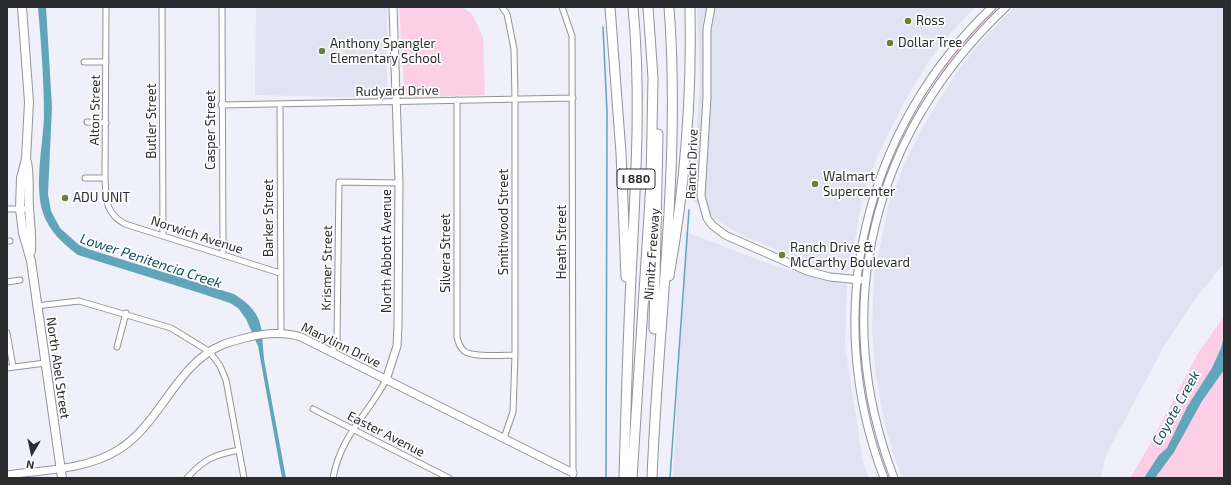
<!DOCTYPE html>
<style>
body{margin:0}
#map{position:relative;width:1231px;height:485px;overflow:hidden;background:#eff0f9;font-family:"Exo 2",sans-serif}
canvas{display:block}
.frame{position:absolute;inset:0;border:8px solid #2b2c2f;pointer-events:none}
.north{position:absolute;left:12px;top:433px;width:40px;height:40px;-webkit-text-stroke:3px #fefefe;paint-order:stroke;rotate:189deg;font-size:11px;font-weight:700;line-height:16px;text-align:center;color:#2b2c2f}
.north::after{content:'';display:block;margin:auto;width:14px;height:18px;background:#2b2c2f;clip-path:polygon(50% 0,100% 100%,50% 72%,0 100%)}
</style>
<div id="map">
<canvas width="1231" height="485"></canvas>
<div class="frame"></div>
<div class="north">N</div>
</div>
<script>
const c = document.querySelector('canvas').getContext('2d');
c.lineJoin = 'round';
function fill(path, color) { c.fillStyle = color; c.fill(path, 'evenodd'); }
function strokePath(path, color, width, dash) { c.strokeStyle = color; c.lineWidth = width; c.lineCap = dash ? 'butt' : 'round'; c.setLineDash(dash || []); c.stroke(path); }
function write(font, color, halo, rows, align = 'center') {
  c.font = font + ' "Exo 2",sans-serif'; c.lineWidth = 3.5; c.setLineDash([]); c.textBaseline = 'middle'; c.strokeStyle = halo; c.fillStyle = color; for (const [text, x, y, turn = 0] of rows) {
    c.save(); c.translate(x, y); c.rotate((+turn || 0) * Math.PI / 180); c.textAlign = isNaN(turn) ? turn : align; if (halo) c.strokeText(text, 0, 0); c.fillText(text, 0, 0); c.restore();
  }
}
fill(new Path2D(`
 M256 7H387V98L255 95Z
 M697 7H975L949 35 928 62 902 106 883 144 863 193 850 269 846 272 813 266 740 234 718 221 692 199 700 81Z
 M1014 7H1224V263L1193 302 1163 348 1105 457 1101 478H902L892 450 884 420 876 376 872 329 874 276 888 207 904 164 922 128 957 72 979 44Z
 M686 232 775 266 847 285 845 346 863 462 869 478H673Z`), '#e1e2f2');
fill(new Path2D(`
 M399 7H462L472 14 483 37 485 95 410 97 406 95 404 89Z
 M995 7H1001L970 38 931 87 959 45Z
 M1224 316V478H1130L1148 448 1198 353Z`), '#fccfe7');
fill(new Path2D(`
 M38 7H46L52 107 48 194 51 211 60 228 79 245 88 249 234 294C268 315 260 331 265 365L286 478H282L258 346 246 319 238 308 230 303 200 293 78 255C63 244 49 231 43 213 34 185 43 146 44 116 44 80 41 43 38 7Z
 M1224 336V370L1202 401 1174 452 1155 478H1144L1159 455 1167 448 1187 407 1212 368 1221 348Z`), '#60a5ba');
strokePath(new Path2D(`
 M603 27 607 112 606 478
 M670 478 689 210`), '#60a5ba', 1.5);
const street = new Path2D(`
 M106 7 105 178C106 199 105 213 125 224L280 273
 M162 7 163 235
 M222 7 223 254
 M502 7 507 14 514 49 515 99V355L513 412 504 438
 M562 7 572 36 573 478
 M84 62H106
 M457 100V337C458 342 460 347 464 351 473 358 504 355 515 355
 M280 104 281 333
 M221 105 573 98
 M87 122 106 123
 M85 178H105
 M7 209H29
 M7 241H10
 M7 282 20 280
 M36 306 79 301 171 328 210 352 220 366 226 380 244 478
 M7 333 13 367
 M117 347 126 313
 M332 352 337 341 339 182 399 183
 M7 368 45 363
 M313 409 449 478
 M187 478C204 459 214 455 239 450
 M333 478C341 435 367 416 386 380`);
const secondary = new Path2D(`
 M711 7 707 29V97L701 196 707 218 712 225 725 235 807 271 830 277 860 280
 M386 380 397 346 398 325 399 183 393 7
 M7 475C44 470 86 470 118 450 160 425 176 364 222 345 229 342 237 340 245 338 264 333 282 331 301 337L573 473
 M884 478C820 312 864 129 992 7
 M894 478C828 305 873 133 1006 7`);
const primary = new Path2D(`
 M22 7 29 102 26 159 21 178 20 209 23 233 31 261 62 478
 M27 162C30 178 28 192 29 208 30 223 32 237 31 251`);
const highway = new Path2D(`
 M610 7 621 153 626 277
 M669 276C685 187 692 98 690 7
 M654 329 658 134
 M624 478C626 404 628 331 632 258 636 174 641 91 633 7
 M632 478 651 183 653 78 648 7
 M652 478C658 321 681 164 669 7`);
strokePath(street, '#93939c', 7);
strokePath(secondary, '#93939c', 9);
strokePath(primary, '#93939c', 10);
strokePath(highway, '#93939c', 11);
strokePath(street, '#fff', 5);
strokePath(secondary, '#fff', 7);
strokePath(primary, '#fff', 8);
strokePath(highway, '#fff', 9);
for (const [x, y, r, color] of [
 [908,21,4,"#688033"],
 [890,43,4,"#688033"],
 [322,51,4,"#688033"],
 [815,184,4,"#688033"],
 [65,198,4,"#688033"],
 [782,255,4,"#688033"]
]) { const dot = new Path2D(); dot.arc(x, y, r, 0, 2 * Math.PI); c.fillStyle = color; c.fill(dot); strokePath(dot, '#fefefe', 1.5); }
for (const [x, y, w] of [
 [636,179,38]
]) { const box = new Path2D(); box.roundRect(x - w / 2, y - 10, w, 20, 3); c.fillStyle = '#fefefe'; c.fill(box); strokePath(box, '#2b2c2f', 1); }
write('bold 12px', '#2b2c2f', null, [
 ["I 880",636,179]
]);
write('13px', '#2b2c2f', '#fefefe', [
 ["Ross",916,21],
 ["Dollar Tree",898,43],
 ["Anthony Spangler",330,44],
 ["Elementary School",330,59],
 ["Walmart",823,177],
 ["Supercenter",823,192],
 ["ADU UNIT",73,198],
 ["Ranch Drive &",790,248],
 ["McCarthy Boulevard",790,263]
], 'left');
write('13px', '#2b2c2f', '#fefefe', [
 ["Rudyard Drive",397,91,-1],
 ["Alton Street",95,110,-89],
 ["Butler Street",152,121,-90],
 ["Casper Street",211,130,-90],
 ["Ranch Drive",692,164,-88],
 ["Barker Street",269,218,-90],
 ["Smithwood Street",504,222,-90],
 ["Norwich Avenue",197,235,18],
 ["Heath Street",562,242,-90],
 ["North Abbott Avenue",387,251,-90],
 ["Silvera Street",446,253,-90],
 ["Nimitz Freeway",652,254,-86],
 ["Krismer Street",327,268,-89],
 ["Marylinn Drive",341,345,26],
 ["North Abel Street",58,368,82],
 ["Easter Avenue",386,434,27]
]);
write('italic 14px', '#134f5e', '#fefefe', [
 ["Lower Penitencia Creek",151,261,18],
 ["Coyote Creek",1176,408,-61]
]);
</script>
